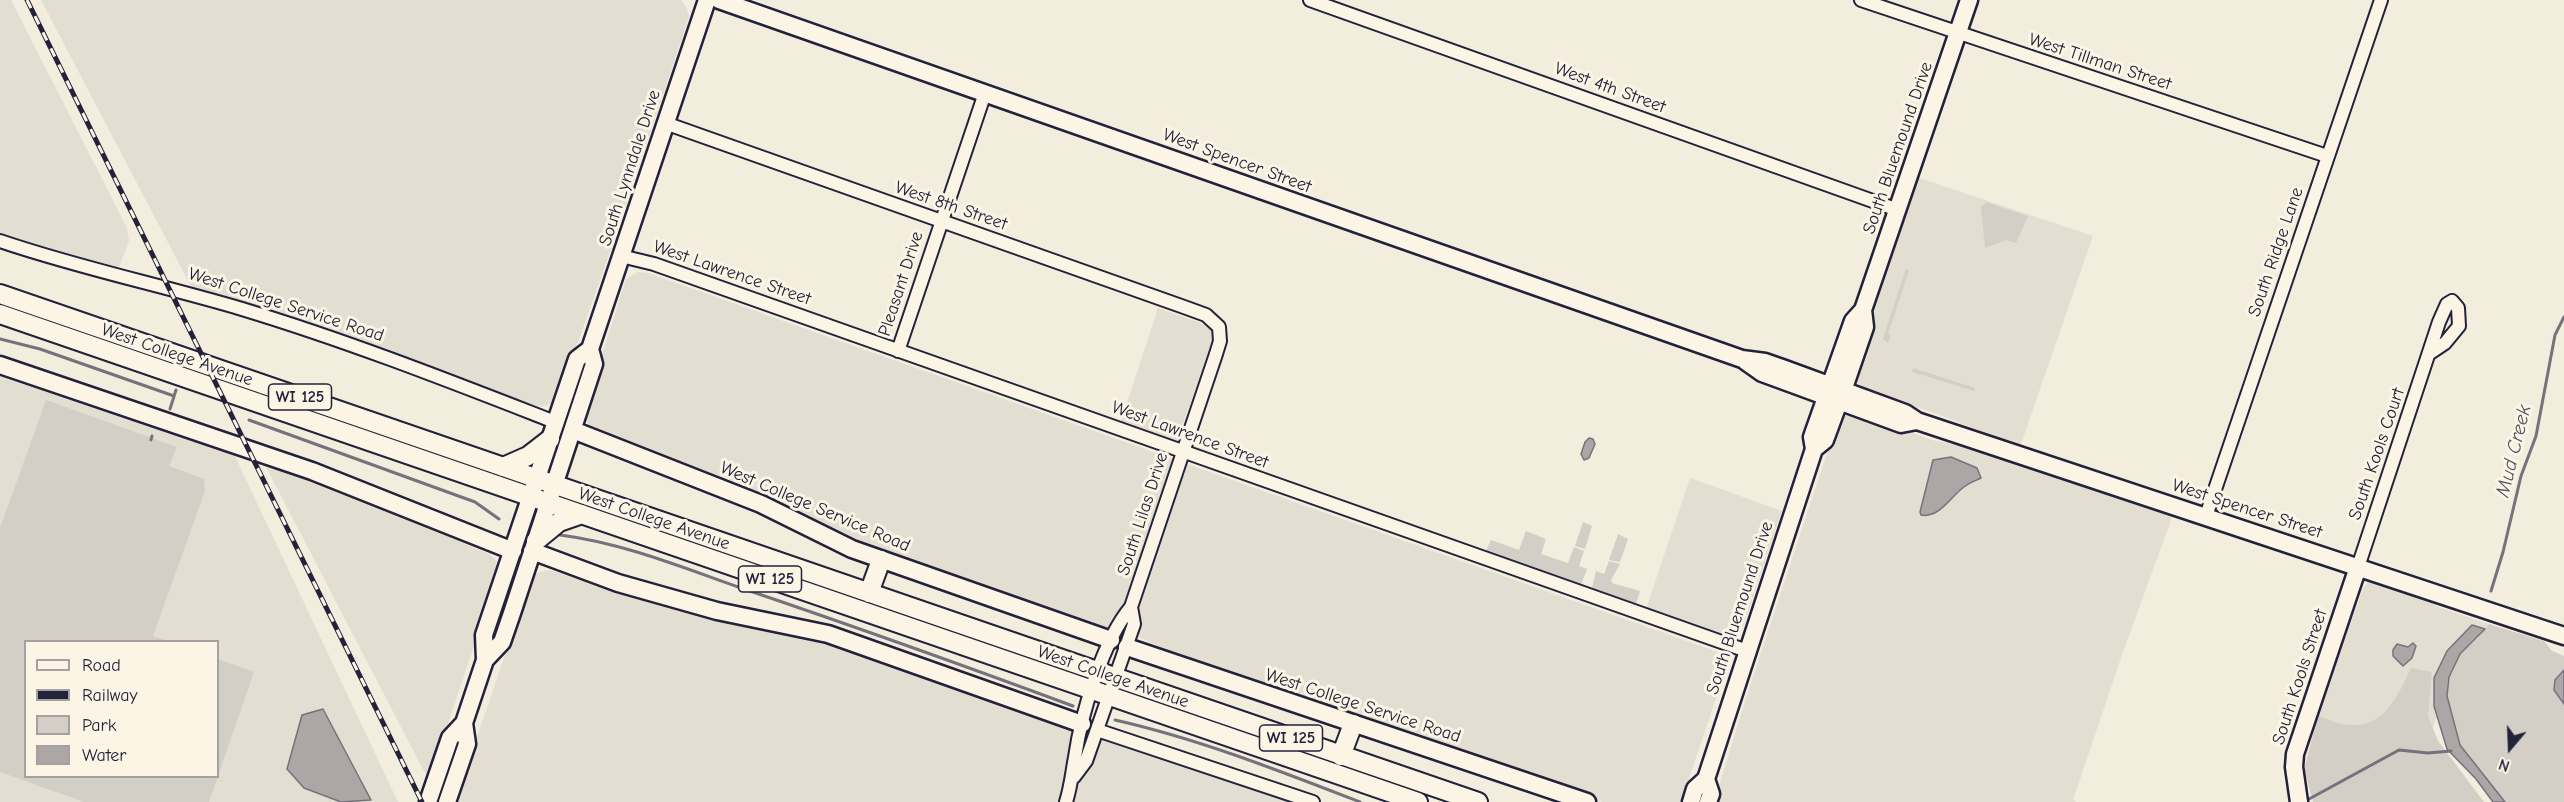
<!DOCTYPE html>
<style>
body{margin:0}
#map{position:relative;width:2564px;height:802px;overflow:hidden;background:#f3edde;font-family:"Comic Neue",sans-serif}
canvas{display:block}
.legend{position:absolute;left:24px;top:640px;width:195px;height:138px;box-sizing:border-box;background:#fcf5e5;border:2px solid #a5a1a1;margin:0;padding:8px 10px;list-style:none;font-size:18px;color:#22223b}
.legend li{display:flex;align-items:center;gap:12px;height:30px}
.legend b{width:30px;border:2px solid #a5a1a1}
.north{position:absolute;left:2480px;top:718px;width:60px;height:60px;-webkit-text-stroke:4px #fcf5e5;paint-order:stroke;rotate:199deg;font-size:16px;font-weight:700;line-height:24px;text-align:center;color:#22223b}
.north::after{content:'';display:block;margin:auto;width:21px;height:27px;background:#22223b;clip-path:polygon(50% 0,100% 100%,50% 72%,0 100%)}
</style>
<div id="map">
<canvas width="2564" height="802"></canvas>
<ul class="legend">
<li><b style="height:8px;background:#fcf5e5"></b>Road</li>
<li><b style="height:8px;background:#22223b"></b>Railway</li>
<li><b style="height:16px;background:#d4cfc6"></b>Park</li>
<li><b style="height:16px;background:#aca7a6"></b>Water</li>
</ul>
<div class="north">N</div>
</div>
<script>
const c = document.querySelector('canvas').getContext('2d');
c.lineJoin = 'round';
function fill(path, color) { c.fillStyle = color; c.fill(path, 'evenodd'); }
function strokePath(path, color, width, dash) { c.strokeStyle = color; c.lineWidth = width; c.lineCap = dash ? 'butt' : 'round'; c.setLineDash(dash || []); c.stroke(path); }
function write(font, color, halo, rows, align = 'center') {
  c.font = font + ' "Comic Neue",sans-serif'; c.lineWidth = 6; c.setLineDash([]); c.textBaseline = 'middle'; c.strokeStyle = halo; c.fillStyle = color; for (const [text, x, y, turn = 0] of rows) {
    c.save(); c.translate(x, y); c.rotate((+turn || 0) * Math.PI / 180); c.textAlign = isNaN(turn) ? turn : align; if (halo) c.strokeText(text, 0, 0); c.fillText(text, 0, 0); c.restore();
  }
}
fill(new Path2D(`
 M0 0H11L127 228 129 241 118 270 0 234Z
 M41 0H681L687 9 689 17 614 241 578 342 553 403 540 407 301 322 196 296Z
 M1916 177 2093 236 2020 447 1940 415 1870 392 1862 387 1856 379V370Z
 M638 272 648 273 1715 651 1724 657 1727 666 1681 802H1603L1190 661 1143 639 1052 612 874 549 667 458 599 433 590 427 585 418 592 386 626 279Z
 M1158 308 1212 327 1215 332 1177 441 1121 421Z
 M0 373 232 450 398 802H0ZM26 642H218V776H26Z
 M1857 413 1932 440 1966 447 2054 473 2173 515 2123 652 2073 800 2076 802H1714L1748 692 1836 426 1845 416Z
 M264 463 371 503 489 554 497 561 499 569 496 580 429 781Z
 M1690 478 1782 511 1742 630 1736 634 1724 636 1646 609Z
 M548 570 717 620 818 640 1288 802H455L530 581 537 573Z
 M2373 580 2426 599 2438 607 2489 624 2477 639 2460 654 2449 677 2420 770 2310 733 2363 589 2368 582Z`), '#e3ded2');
fill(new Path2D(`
 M1986 202 2028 216 2016 243 2006 240 1985 248 1981 207Z
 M1906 269 1909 270 1888 334 1891 335 1888 343 1883 339Z
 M1913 368 1975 388 1974 391 1912 372Z
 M46 400 177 447 169 466 204 479 205 491 153 636 169 641 26 642V776H218V659L254 672 209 802H84L0 772V528Z
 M1583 522 1592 526 1585 549 1575 546Z
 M1526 531 1546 539 1541 554 1568 563 1574 547 1584 551 1579 566 1587 569 1581 585 1486 551 1491 540 1519 550Z
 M1618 534 1628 539 1620 562 1609 560Z
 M1609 561 1620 564 1611 580 1612 583 1640 591 1636 604 1592 588 1596 571 1604 574Z
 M2489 624 2544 641 2552 651 2564 656V670L2555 680 2554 690 2564 704V802H2505L2460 745 2447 696 2449 677 2460 654 2477 639Z
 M2411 668 2432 672 2428 716 2438 741 2484 802H2313L2304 769 2318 716C2328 719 2340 725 2350 725 2386 727 2398 695 2411 668Z`), '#d4cfc6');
const water = new Path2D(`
 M1589 438 1593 439 1595 444 1589 458 1584 460 1581 454 1585 442Z
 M1951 457 1977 468 1981 478C1975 481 1969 483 1964 487 1951 496 1939 519 1921 515L1920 512 1933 460Z
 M2472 625 2485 629 2460 654 2449 677 2447 696 2460 745 2505 802H2493L2476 779 2447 749 2434 706V678L2447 651Z
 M2413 643 2416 646 2412 658 2403 666 2393 656V650L2397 644 2408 647Z
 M2564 670V704L2554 690 2555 680Z
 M323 709 371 800 341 802 304 788 287 769 302 715Z`);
fill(water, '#aca7a6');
strokePath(water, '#75727b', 1.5);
strokePath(new Path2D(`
 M0 339 40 349 174 396
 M170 409 176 390
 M249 420 475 502 499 519
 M151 440 152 436
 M560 535C624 543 686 569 747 590 856 627 965 666 1073 706
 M2491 591 2503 552 2521 476 2536 436 2555 335 2564 317
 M1115 720C1199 739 1280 771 1360 802
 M2309 799 2399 750 2428 753 2451 751`), '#75727b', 3);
const street = new Path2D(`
 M1310 0 1898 210
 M1861 0 2327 156
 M665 123 1184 307 1206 315 1219 327 1220 341 1216 354 1131 607C1103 640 1081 715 1075 757 1072 773 1071 786 1066 802
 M0 241C79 268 161 285 242 309 348 341 452 382 555 422
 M621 256 654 264 1747 651
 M898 351 985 93
 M2206 516 2381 0
 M2358 567 2439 322 2447 304 2452 301 2458 308 2459 326 2445 343 2430 353
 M1097 730 1313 802
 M1074 777 1086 761 1134 624 1131 607`);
const secondary = new Path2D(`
 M719 0 1742 359 1765 362 1785 369 1905 413 1917 421 2564 636
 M1745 361 1762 373 1901 424 1917 421
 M0 365 312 471 513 551
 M573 430 761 504 852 549 1111 640
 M1814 449 1825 440 1843 391 1865 327 1863 310
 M532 551 618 583 717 611 828 634 1082 724
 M1127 647 1587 802
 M485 660 502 642 512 613 594 364 590 349 707 0
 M1706 779 1711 794 1708 802
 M428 802 450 738 464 723 485 660 484 635 577 359 590 349
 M447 802 467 744 464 723
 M1691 802 1695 789 1706 779 1814 449 1812 437 1853 321 1863 310 1969 0
 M2299 802 2294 767 2295 754 2358 567`);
const primary = new Path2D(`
 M0 294 1478 802
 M0 314 1418 802
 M503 467 528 456 550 439
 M536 541 559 522 582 514
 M869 593 881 560
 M1341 756 1353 724`);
strokePath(street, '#22223b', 16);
strokePath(secondary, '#22223b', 21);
strokePath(primary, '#22223b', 22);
strokePath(street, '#fcf5e5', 12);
strokePath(secondary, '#fcf5e5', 16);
strokePath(primary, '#fcf5e5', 18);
const rail = new Path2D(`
 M27 0 422 802`);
strokePath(rail, '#22223b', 5);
strokePath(rail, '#fcf5e5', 3, [9]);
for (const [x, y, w] of [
 [300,397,63],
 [770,579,63],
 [1291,738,63]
]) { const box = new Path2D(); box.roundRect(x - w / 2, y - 13, w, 26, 4.5); c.fillStyle = '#fcf5e5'; c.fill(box); strokePath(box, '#22223b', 1.5); }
write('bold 16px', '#22223b', null, [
 ["WI 125",300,397],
 ["WI 125",770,579],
 ["WI 125",1291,738]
]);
write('18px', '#22223b', '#fcf5e5', [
 ["West Tillman Street",2100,62,18],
 ["West 4th Street",1610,88,20],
 ["South Bluemound Drive",1898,148,-71],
 ["West Spencer Street",1237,161,20],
 ["South Lynndale Drive",630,168,-72],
 ["West 8th Street",951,206,19],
 ["South Ridge Lane",2276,252,-71],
 ["West Lawrence Street",732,273,19],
 ["Pleasant Drive",901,284,-72],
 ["West College Service Road",286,305,18],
 ["West College Avenue",177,355,19],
 ["West Lawrence Street",1190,435,20],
 ["South Kools Court",2377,454,-71],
 ["West College Service Road",815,507,23],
 ["West Spencer Street",2247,509,18],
 ["South Lilas Drive",1143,514,-72],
 ["West College Avenue",654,519,19],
 ["South Bluemound Drive",1740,608,-72],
 ["West College Avenue",1113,677,19],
 ["South Kools Street",2300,677,-72],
 ["West College Service Road",1363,706,18]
]);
write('italic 20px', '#525160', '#fcf5e5', [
 ["Mud Creek",2514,451,-76]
]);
</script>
